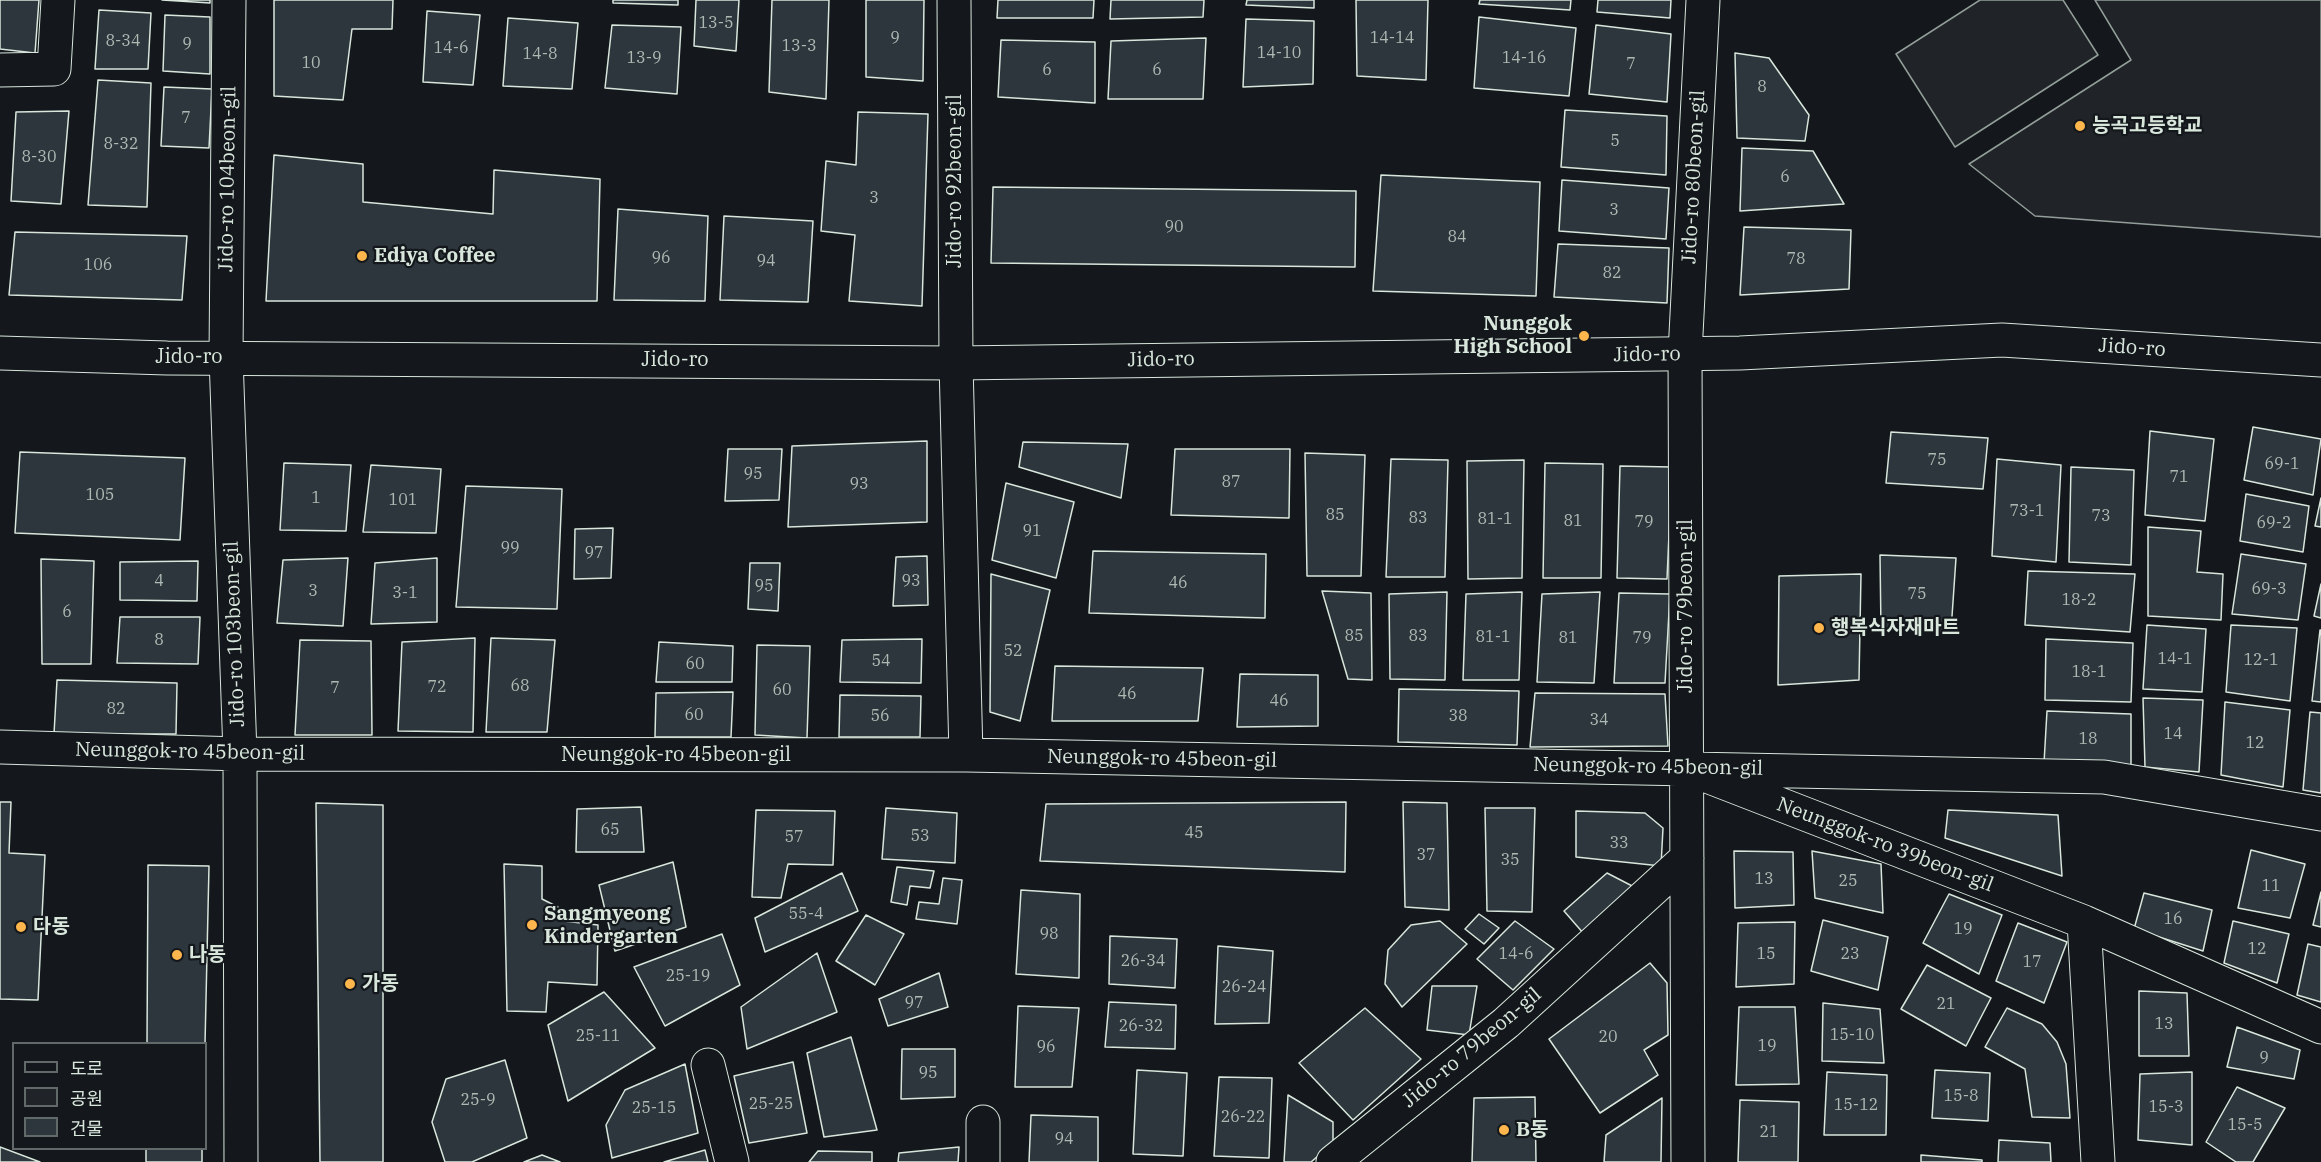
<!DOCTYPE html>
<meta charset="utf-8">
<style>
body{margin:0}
#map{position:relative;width:2321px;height:1162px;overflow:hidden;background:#14181c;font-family:"IBM Plex Serif","Noto Sans KR",serif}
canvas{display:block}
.legend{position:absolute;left:12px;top:1042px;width:195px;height:108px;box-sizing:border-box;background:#14181c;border:2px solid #626a69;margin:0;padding:8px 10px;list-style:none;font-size:18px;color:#d8e6dc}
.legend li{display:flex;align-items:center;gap:12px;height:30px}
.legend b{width:30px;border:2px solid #626a69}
</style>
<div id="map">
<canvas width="2321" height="1162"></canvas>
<ul class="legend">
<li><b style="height:8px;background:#14181c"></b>도로</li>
<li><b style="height:16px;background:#202428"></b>공원</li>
<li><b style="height:16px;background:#2c363c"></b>건물</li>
</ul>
</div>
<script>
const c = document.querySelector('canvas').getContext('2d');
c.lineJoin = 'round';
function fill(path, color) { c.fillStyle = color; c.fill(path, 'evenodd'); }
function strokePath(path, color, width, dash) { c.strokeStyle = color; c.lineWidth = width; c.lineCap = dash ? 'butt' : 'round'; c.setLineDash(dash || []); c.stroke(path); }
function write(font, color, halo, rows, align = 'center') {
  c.font = font + ' "IBM Plex Serif","Noto Sans KR",serif'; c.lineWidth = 4.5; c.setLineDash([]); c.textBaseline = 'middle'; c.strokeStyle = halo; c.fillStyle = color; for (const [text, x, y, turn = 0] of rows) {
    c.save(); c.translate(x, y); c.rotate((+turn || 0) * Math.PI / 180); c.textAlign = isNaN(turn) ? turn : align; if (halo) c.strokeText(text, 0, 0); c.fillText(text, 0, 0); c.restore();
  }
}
const green = new Path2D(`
 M1980 0H2063L2098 55 1955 147 1896 54Z
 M2095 0H2321V237L2035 216 1969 164 2131 60Z`);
fill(green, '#202428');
strokePath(green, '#939e99', 1.5);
const building = new Path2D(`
 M0 0H39L35 53 0 49Z
 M162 0H210V3Z
 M274 0H393L392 29H352L343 100 274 96Z
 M613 0H678V5L613 3Z
 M696 0H739L736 51 694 46Z
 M772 0H829L826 99 769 92Z
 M866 0H924L923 81 866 77Z
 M998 0H1094L1093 18H997Z
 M1111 0H1204L1203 17 1110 19Z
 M1247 0H1314V8L1246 5Z
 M1356 0H1428L1426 80 1357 76Z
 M1480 0H1571L1570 10 1479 4Z
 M1598 0H1671L1670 18 1597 12Z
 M99 10 151 13 148 69H95Z
 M427 11 480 15 473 85 423 82Z
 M165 15 210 17V74L163 71Z
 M1479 17 1576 28 1569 96 1474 88Z
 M508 18 578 23 572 89 503 86Z
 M1246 19 1314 21 1313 84 1243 87Z
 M612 25 681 27 677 94 605 88Z
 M1596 25 1671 34 1667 102 1589 94Z
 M1206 38 1203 99H1108L1111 41Z
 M1001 40 1095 42V103L998 97Z
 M1735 53 1769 58 1809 115 1805 141 1737 138Z
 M98 80 151 83 147 207 88 205Z
 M164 87 212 89 209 148 161 146Z
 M1565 110 1667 116 1666 175 1561 167Z
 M69 111 61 204 11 201 16 112Z
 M858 112 928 114 922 306 849 301 855 235 821 231 826 161 856 165Z
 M1742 148 1813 151 1844 204 1740 211Z
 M274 155 363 164V202L493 214 494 170 600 179 597 301H266Z
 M1381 175 1540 182 1536 296 1373 291Z
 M1562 180 1669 188 1666 239 1559 231Z
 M993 187 1356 191 1355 267 991 263Z
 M618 209 708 216 705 301 614 300Z
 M724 216 813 221 808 302 720 300Z
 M1744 227 1851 230 1849 289 1740 295Z
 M15 232 187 236 182 300 9 295Z
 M1558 244 1669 248 1667 303 1554 297Z
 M2253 427 2321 439 2313 495 2244 480Z
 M2150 431 2214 439 2205 521 2145 515Z
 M1891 432 1988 438 1983 489 1886 483Z
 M927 441V522L788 527 792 446Z
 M1023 442 1128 444 1121 498 1019 467Z
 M728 449H782L779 500 725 501Z
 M1175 449H1290L1289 518 1171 515Z
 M20 452 185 458 180 540 15 533Z
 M1305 453 1365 455 1361 576H1307Z
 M1391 459 1448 460 1445 577H1386Z
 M1997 459 2061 465 2056 562 1992 556Z
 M1524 460 1522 578 1468 579 1467 461Z
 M284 463 351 465 346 531 280 530Z
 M1545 463 1603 464 1601 578H1543Z
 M371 465 441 469 436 533 363 532Z
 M1620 466 1672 467 1667 579 1617 578Z
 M2071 467 2134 470 2131 565 2069 562Z
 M1006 483 1074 502 1056 578 992 560Z
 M466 486 562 489 557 609 456 607Z
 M2246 494 2309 506 2303 552 2240 541Z
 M2321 498V527L2315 526Z
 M2148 527 2201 531 2197 572 2223 574 2221 620 2148 616Z
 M613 528 611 578 574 579 575 529Z
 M1093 551 1266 554 1265 618 1089 613Z
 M2241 554 2306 564 2298 620 2232 614Z
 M1880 555 1956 558 1951 631 1881 630Z
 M927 556 928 605 893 606 896 557Z
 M348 558 343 626 277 623 283 560Z
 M437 558V622L371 624 375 563Z
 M41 559 94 561 91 664H42Z
 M198 561 197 601 120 600V562Z
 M750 563H780L778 611 748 609Z
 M2028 571 2135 574 2130 632 2025 625Z
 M991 574 1050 590 1020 721 990 712Z
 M1861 574 1859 680 1778 685 1779 576Z
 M2321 584V618L2314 616Z
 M1322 591 1371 593 1372 680 1348 679Z
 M1447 592 1445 680 1390 679 1389 594Z
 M1522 592 1519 680H1463L1466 594Z
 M1600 592 1594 683 1537 682 1542 594Z
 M1619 593 1670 594 1665 683H1614Z
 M120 617H200L198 664 117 663Z
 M2147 625 2206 629 2202 692 2143 689Z
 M2231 625 2297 628 2290 701 2226 692Z
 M2320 630H2321V702L2312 701Z
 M475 638 473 732 398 731 402 642Z
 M491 638 555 640 547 732H486Z
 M922 639 921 683 840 682 842 640Z
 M2046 639 2133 643 2131 702 2045 700Z
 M300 640 371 641 372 735H295Z
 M659 642 733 646 732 682H656Z
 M757 645 810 646 807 738 755 735Z
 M1055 666 1203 668 1198 721H1052Z
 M1240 674 1318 675V726L1237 727Z
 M57 680 177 683 176 734H54Z
 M1399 689 1519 691 1517 745 1398 742Z
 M733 692 731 737H655L656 693Z
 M1535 693 1665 694 1668 746 1530 747Z
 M840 695 921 696 920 737H839Z
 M2143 698 2203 700 2199 772 2145 767Z
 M2225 702 2290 710 2283 787 2221 775Z
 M2047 711 2131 714V768L2044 763Z
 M2310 712 2321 713V793L2303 790Z
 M0 802H11L9 853 45 855 38 1000 0 999Z
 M1346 802 1345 872 1040 861 1046 804Z
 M1403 802 1447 803 1449 910 1405 907Z
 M316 803 383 805V1162H320Z
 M641 807 644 852H576L577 809Z
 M886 808 957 813 955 863 882 859Z
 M1485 808H1535L1532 912 1487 911Z
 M756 810 835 811 833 865 788 864 781 898 752 897Z
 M1948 810 2058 815 2062 876 1945 838Z
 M1576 811 1645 813 1663 828 1661 866 1576 857Z
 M2251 850 2305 864 2290 918 2238 908Z
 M1734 851 1793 852 1794 905 1735 908Z
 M1812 851 1881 864 1883 913 1815 898Z
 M673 862 686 927 615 951 599 885Z
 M504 864 542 866V899L558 907 564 921 598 925 597 985 548 982 546 1012 507 1011Z
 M148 865 209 866 205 1044H147Z
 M897 867 934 871 930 888 910 886 907 905 891 902Z
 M842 873 858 911 765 952 755 918Z
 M1607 873 1638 889 1584 934 1564 911Z
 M943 878 962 880 957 924 916 919 919 902 939 904Z
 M1021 890 1080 894 1079 978 1016 974Z
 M2321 892V927L2313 925Z
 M2144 893 2212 910 2203 951 2134 929Z
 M1949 894 2002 915 1979 974 1923 943Z
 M1479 914 1499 928 1484 944 1465 929Z
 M866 915 904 934 875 985 836 961Z
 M1823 920 1888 937 1878 990 1811 971Z
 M1440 921 1467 944 1402 1007 1385 984 1388 950 1411 925Z
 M1515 921 1554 949 1513 990 1477 959Z
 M2233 921 2289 934 2277 983 2224 963Z
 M1795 922 1794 984 1736 987 1738 923Z
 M2018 923 2067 942 2044 1003 1996 981Z
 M722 934 740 985 665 1026 634 967Z
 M1110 936 1177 939 1175 988 1109 984Z
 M2308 944 2321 947V1002L2297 995Z
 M1218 946 1273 951 1269 1023 1215 1024Z
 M817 953 837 1012 747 1049 741 1007Z
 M1650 963 1667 983 1668 1035 1644 1050 1658 1075 1600 1113 1549 1039Z
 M1927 965 1991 998 1966 1046 1901 1009Z
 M939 973 948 1007 888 1026 879 999Z
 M1432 986H1477L1469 1035 1427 1030Z
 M2139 991 2187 993 2189 1056H2139Z
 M604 992 655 1048 568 1101 548 1025Z
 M1109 1002 1176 1005 1175 1049 1105 1047Z
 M1823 1003 1880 1009 1884 1063 1822 1061Z
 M1018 1006 1079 1008 1072 1087H1015Z
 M1739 1007H1795L1799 1084 1736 1085Z
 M1365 1008 1421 1059 1353 1120 1299 1063Z
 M2007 1008 2042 1024 2057 1042 2066 1064 2070 1118 2032 1117 2025 1069 1985 1047Z
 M2237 1027 2300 1050 2294 1079 2227 1067Z
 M851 1037 877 1130 824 1137 807 1053Z
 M902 1049H955V1097L901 1099Z
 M505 1060 527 1138 472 1162H445L432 1122 446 1079Z
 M793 1062 807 1133 749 1143 734 1076Z
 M685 1064 698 1133 612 1158 606 1125 625 1090Z
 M1137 1070 1187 1073 1183 1156 1133 1154Z
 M1935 1070 1990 1073 1988 1121 1932 1118Z
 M1827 1072 1887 1075 1886 1135H1824Z
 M2192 1072V1145L2138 1140 2140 1074Z
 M1219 1077 1272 1078 1269 1158 1214 1156Z
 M2237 1087 2285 1108 2253 1162H2236L2206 1142Z
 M1288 1095 1333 1122V1143L1311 1162H1284Z
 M1535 1097 1536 1162H1472L1474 1098Z
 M1662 1098 1661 1162H1604L1606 1135Z
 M1740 1100 1799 1102 1798 1162H1738Z
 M1031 1115 1098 1117V1162H1029Z
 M1999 1140 2050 1143 2051 1162H1998Z
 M0 1147 40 1162H0Z
 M959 1147 958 1162H898L899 1153Z
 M146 1148H202V1162H146Z
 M705 1150 708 1162H664Z
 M818 1151 872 1152V1162H809Z
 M542 1155 560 1162H524Z
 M1921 1155 1982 1160V1162H1921Z`);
fill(building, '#2c363c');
strokePath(building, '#d8e6dc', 1.5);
const street = new Path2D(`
 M229 0 226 357 240 754 241 1162
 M954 0 956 363 966 755
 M0 70 54 69 58 0
 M0 747 240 754 966 755 2104 777 2321 814
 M1707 776 2084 922 2321 1027
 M2084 922 2098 1162
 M708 1065 732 1162
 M983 1122V1162
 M1333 1162 1506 1023 1687 858
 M1688 1162 1685 354 1703 0`);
const secondary = new Path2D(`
 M0 353 167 358 956 363 1740 353 2002 340 2321 360`);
strokePath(street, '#d8e6dc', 35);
strokePath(secondary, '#d8e6dc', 35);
strokePath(street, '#14181c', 33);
strokePath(secondary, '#14181c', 33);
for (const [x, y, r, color] of [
 [2080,126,6,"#ffb74d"],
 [362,256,6,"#ffb74d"],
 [1584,336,6,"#ffb74d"],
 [1819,628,6,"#ffb74d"],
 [532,925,6,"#ffb74d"],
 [21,927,6,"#ffb74d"],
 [177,955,6,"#ffb74d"],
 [350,984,6,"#ffb74d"],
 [1504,1130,6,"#ffb74d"]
]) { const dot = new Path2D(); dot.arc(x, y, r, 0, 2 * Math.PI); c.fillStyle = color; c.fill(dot); strokePath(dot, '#14181c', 2); }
write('16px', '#adbab4', null, [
 ["13-5",716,23],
 ["9",895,38],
 ["14-14",1392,38],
 ["8-34",123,41],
 ["9",187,44],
 ["13-3",799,46],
 ["14-6",451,48],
 ["14-10",1279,53],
 ["14-8",540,54],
 ["13-9",644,58],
 ["14-16",1524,58],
 ["10",311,63],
 ["7",1631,64],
 ["6",1047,70],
 ["6",1157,70],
 ["8",1762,87],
 ["7",186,118],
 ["5",1615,141],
 ["8-32",121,144],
 ["8-30",39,157],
 ["6",1785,177],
 ["3",874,198],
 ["3",1614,210],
 ["90",1174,227],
 ["84",1457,237],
 ["96",661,258],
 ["78",1796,259],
 ["94",766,261],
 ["106",98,265],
 ["82",1612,273],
 ["75",1937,460],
 ["69-1",2282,464],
 ["95",753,474],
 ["71",2179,477],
 ["87",1231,482],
 ["93",859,484],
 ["105",100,495],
 ["1",316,498],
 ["101",403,500],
 ["73-1",2027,511],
 ["85",1335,515],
 ["73",2101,516],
 ["83",1418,518],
 ["81-1",1495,519],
 ["81",1573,521],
 ["79",1644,522],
 ["69-2",2274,523],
 ["91",1032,531],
 ["99",510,548],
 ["97",594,553],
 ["4",159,581],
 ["93",911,581],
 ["46",1178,583],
 ["95",764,586],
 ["69-3",2269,589],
 ["3",313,591],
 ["3-1",405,593],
 ["75",1917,594],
 ["18-2",2079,600],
 ["6",67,612],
 ["85",1354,636],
 ["83",1418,636],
 ["81-1",1493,637],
 ["81",1568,638],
 ["79",1642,638],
 ["8",159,640],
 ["52",1013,651],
 ["14-1",2175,659],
 ["12-1",2261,660],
 ["54",881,661],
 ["60",695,664],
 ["18-1",2089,672],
 ["68",520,686],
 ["72",437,687],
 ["7",335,688],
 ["60",782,690],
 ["46",1127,694],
 ["46",1279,701],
 ["82",116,709],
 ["60",694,715],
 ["56",880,716],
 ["38",1458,716],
 ["34",1599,720],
 ["14",2173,734],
 ["18",2088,739],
 ["12",2255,743],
 ["65",610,830],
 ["45",1194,833],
 ["53",920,836],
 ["57",794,837],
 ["33",1619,843],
 ["37",1426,855],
 ["35",1510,860],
 ["13",1764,879],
 ["25",1848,881],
 ["11",2271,886],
 ["55-4",806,914],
 ["16",2173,919],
 ["19",1963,929],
 ["98",1049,934],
 ["12",2257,949],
 ["14-6",1516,954],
 ["15",1766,954],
 ["23",1850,954],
 ["26-34",1143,961],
 ["17",2032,962],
 ["25-19",688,976],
 ["26-24",1244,987],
 ["97",914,1003],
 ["21",1946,1004],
 ["13",2164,1024],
 ["26-32",1141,1026],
 ["15-10",1852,1035],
 ["25-11",598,1036],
 ["20",1608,1037],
 ["19",1767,1046],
 ["96",1046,1047],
 ["9",2264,1058],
 ["95",928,1073],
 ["15-8",1961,1096],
 ["25-9",478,1100],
 ["25-25",771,1104],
 ["15-12",1856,1105],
 ["15-3",2166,1107],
 ["25-15",654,1108],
 ["26-22",1243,1117],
 ["15-5",2245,1125],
 ["21",1769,1132],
 ["94",1064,1139]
]);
write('bold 20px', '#d8e6dc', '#14181c', [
 ["능곡고등학교",2092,126],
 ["Ediya Coffee",374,256],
 ["Nunggok",1572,324,"right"],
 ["High School",1572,347,"right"],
 ["행복식자재마트",1831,628],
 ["Sangmyeong",544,914],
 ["Kindergarten",544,937],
 ["다동",33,927],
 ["나동",189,955],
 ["가동",362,984],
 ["B동",1516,1130]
], 'left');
write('20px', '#d8e6dc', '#14181c', [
 ["Jido-ro 80beon-gil",1694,177,-87],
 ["Jido-ro 104beon-gil",228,179,-89],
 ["Jido-ro 92beon-gil",955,181,-90],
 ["Jido-ro",2132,348,4],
 ["Jido-ro",1647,355,-1],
 ["Jido-ro",189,357],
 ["Jido-ro",675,360],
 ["Jido-ro",1161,360,-1],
 ["Jido-ro 79beon-gil",1686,606,-90],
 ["Jido-ro 103beon-gil",235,634,-92],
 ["Neunggok-ro 45beon-gil",190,752,1],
 ["Neunggok-ro 45beon-gil",676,755],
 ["Neunggok-ro 45beon-gil",1162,759,1],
 ["Neunggok-ro 45beon-gil",1648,767,1],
 ["Neunggok-ro 39beon-gil",1885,845,21],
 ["Jido-ro 79beon-gil",1472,1048,-40]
]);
</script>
